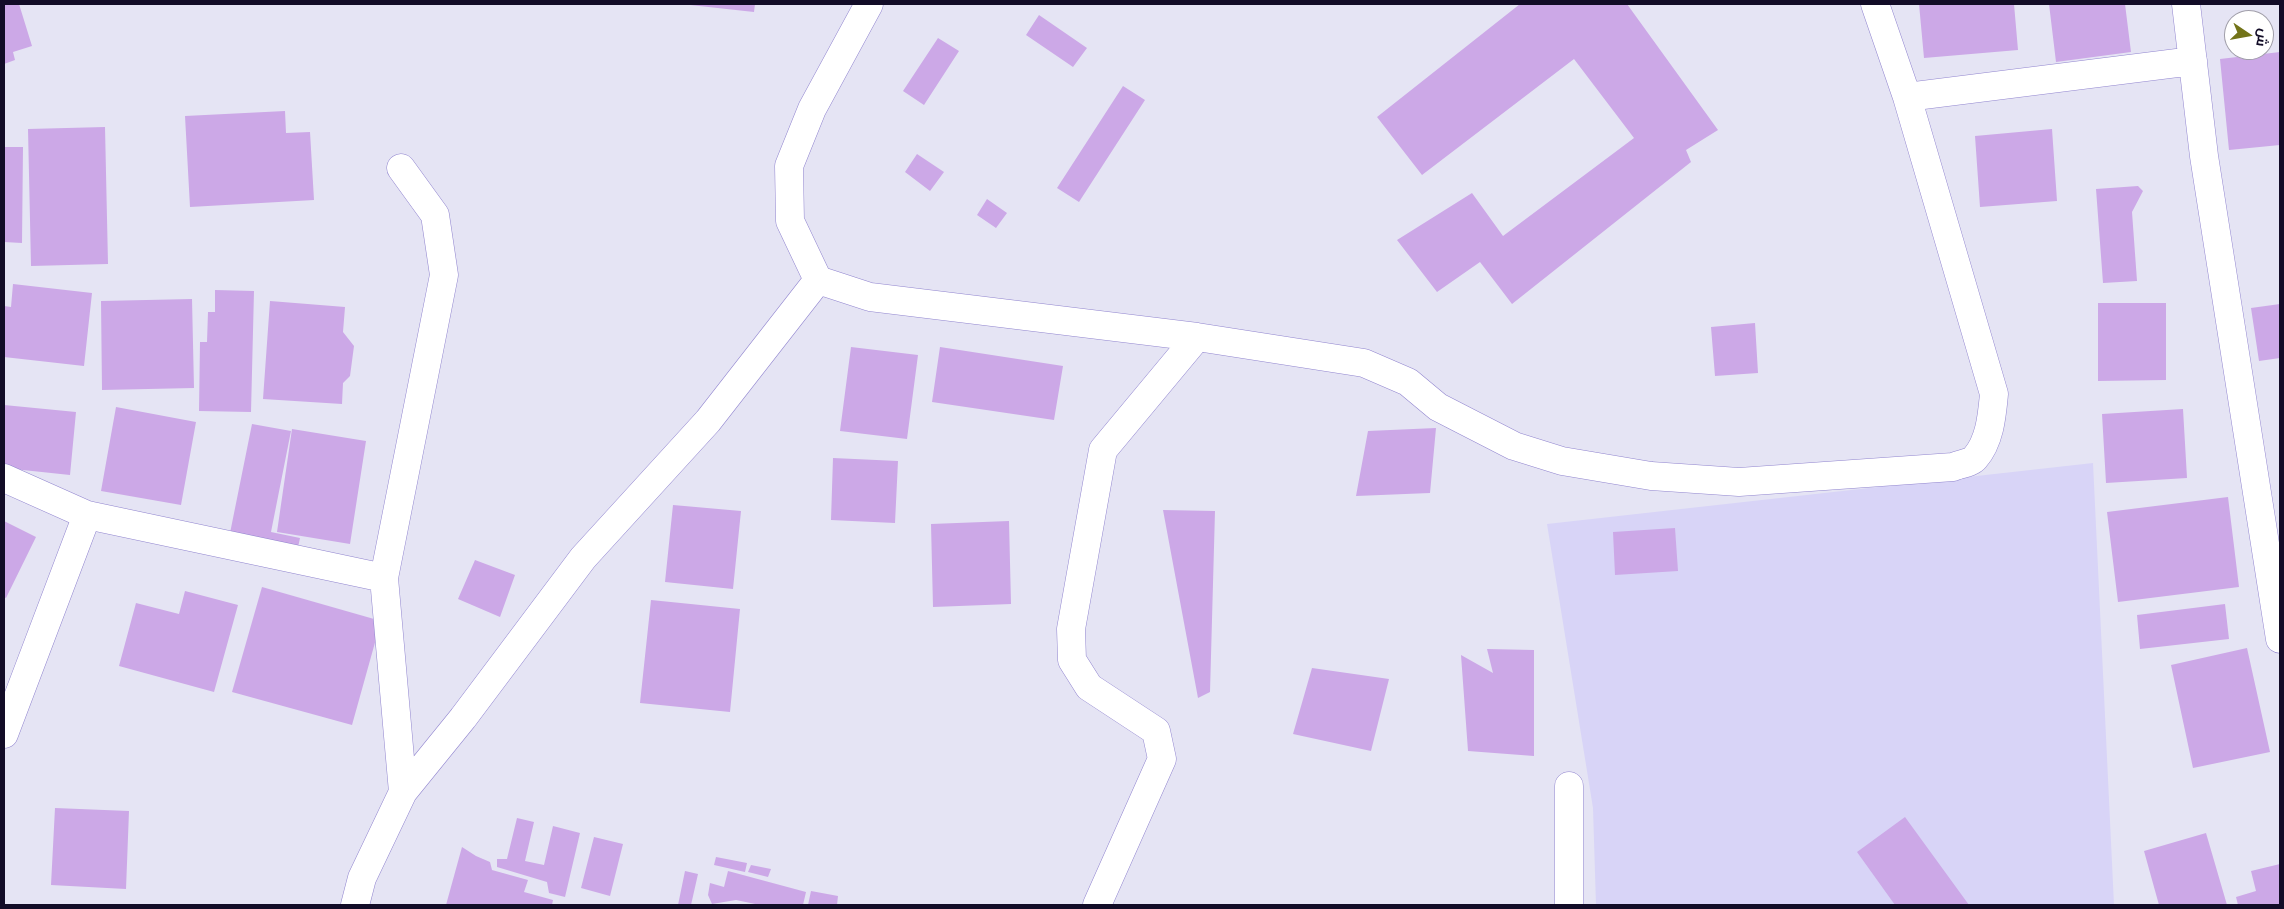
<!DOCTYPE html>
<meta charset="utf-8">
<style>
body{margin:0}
#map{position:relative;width:2284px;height:909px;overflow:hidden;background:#e5e4f4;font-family:Roboto,Cairo,sans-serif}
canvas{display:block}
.frame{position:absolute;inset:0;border:5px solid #120c27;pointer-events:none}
.north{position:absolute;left:2224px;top:10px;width:50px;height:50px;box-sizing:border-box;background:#fff;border:1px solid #a09ea9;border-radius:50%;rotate:102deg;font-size:14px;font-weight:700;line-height:20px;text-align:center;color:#120c27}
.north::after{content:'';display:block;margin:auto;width:18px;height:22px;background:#737419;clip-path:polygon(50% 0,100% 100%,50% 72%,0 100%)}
</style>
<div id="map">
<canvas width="2284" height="909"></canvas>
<div class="frame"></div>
<div class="north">ش</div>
</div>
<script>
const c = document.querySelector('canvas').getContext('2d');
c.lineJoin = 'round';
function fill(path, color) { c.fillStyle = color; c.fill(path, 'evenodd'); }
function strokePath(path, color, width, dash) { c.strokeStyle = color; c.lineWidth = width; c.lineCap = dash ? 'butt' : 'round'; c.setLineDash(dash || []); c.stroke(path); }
fill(new Path2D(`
 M2093 463 2114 905H1596L1593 808 1547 524Z`), '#d8d4f7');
fill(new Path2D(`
 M4 4H19L32 46 13 52 15 60 4 64Z
 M681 4H755L754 12Z
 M1520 4H1627L1718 130 1686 150 1691 162 1512 304 1480 262 1437 292 1397 240 1472 193 1503 236 1634 138 1574 59 1422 175 1377 117Z
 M1919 4H2014L2018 50 1924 58Z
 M2049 4H2125L2131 52 2056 62Z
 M1039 15 1087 48 1073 67 1026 35Z
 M938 38 959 51 924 105 903 91Z
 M2280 52V145L2229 150 2220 59Z
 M1123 86 1145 100 1079 202 1057 188Z
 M285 111 286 133 310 132 314 200 190 207 185 116Z
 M105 127 108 264 31 266 28 129Z
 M2052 129 2057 201 1980 207 1975 136Z
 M4 147H23L22 243 4 242Z
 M917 154 944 172 930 191 905 172Z
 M2138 186 2143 191 2132 212 2137 281 2103 283 2096 189Z
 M987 199 1007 213 996 228 977 215Z
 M13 284 92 293 84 366 4 357V306L11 307Z
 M215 290 254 291 251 412 199 411 200 342H207L208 312H215Z
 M192 299 194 388 102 390 101 301Z
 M270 301 345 307 343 332 354 346 350 376 343 383 342 404 263 399Z
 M2098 303H2166V380L2098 381Z
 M2280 304V358L2259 361 2251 308Z
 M1755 323 1758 373 1715 376 1711 327Z
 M851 347 918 355 907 439 840 431Z
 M940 347 1063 366 1054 420 932 402Z
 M4 405 76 412 70 475 4 468Z
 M116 407 196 422 181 505 101 491Z
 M2183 409 2187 478 2106 483 2102 414Z
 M252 424 291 431 271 532 300 538 296 557 228 543Z
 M1436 428 1430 493 1356 496 1368 431Z
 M292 429 366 441 350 544 277 532Z
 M833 458 898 461 895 523 831 520Z
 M2228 497 2239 587 2118 602 2107 512Z
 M673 505 741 511 733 589 665 582Z
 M1163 510 1215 511 1210 692 1198 698Z
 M4 521 36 537 6 598 4 597Z
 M1009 521 1011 604 933 607 931 524Z
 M1675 528 1678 571 1615 575 1613 532Z
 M475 560 515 575 500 617 458 599Z
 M262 587 381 621 352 725 232 692Z
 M185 591 238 605 214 692 119 666 136 603 179 614Z
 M651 600 740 609 730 712 640 703Z
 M2225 604 2229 639 2140 649 2137 615Z
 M2247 648 2270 752 2193 768 2171 665Z
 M1487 649 1534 650V756L1468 751 1461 655 1493 673Z
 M1312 668 1389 679 1371 751 1293 734Z
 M55 808 129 811 126 889 51 885Z
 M1905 817 1969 905H1895L1857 852Z
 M517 818 534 822 525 861 544 865 553 826 580 833 565 897 549 893 547 882 497 867V859H507Z
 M2206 833 2227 905H2159L2144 851Z
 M594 837 623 844 610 896 581 888Z
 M462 847 476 856 490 862 492 870 528 880 524 892 553 900 552 905H446Z
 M716 857 747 863 745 872 714 865Z
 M2280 864V905H2238L2236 897 2256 891 2251 871Z
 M751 865 771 869 768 877 748 872Z
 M685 871 698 874 691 905H678Z
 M728 871 806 892 803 905H760L736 900 712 904 708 895 710 883 724 887Z
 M811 891 838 896 837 905H808Z`), '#cca8e7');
const minor = new Path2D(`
 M869 4 812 109 789 166 790 221 818 280 870 297 1197 337 1364 363 1408 382 1438 407 1514 446 1562 461 1651 476 1739 482 1953 467C1959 464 1971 463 1975 458 1990 441 1992 415 1994 394L1907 97 1875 4
 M2186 4 2204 156 2280 639
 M1907 97 2193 61
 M401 168 435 215 444 275 384 578 403 792
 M4 478 87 515 384 578
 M4 734 87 515
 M1569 786V905
 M355 905 362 878 403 792 463 718 583 558 708 421 818 280
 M1097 905 1162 759 1156 731 1089 687 1072 660 1071 629 1103 450 1197 337`);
strokePath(minor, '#9185cf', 29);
strokePath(minor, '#fff', 28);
</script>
